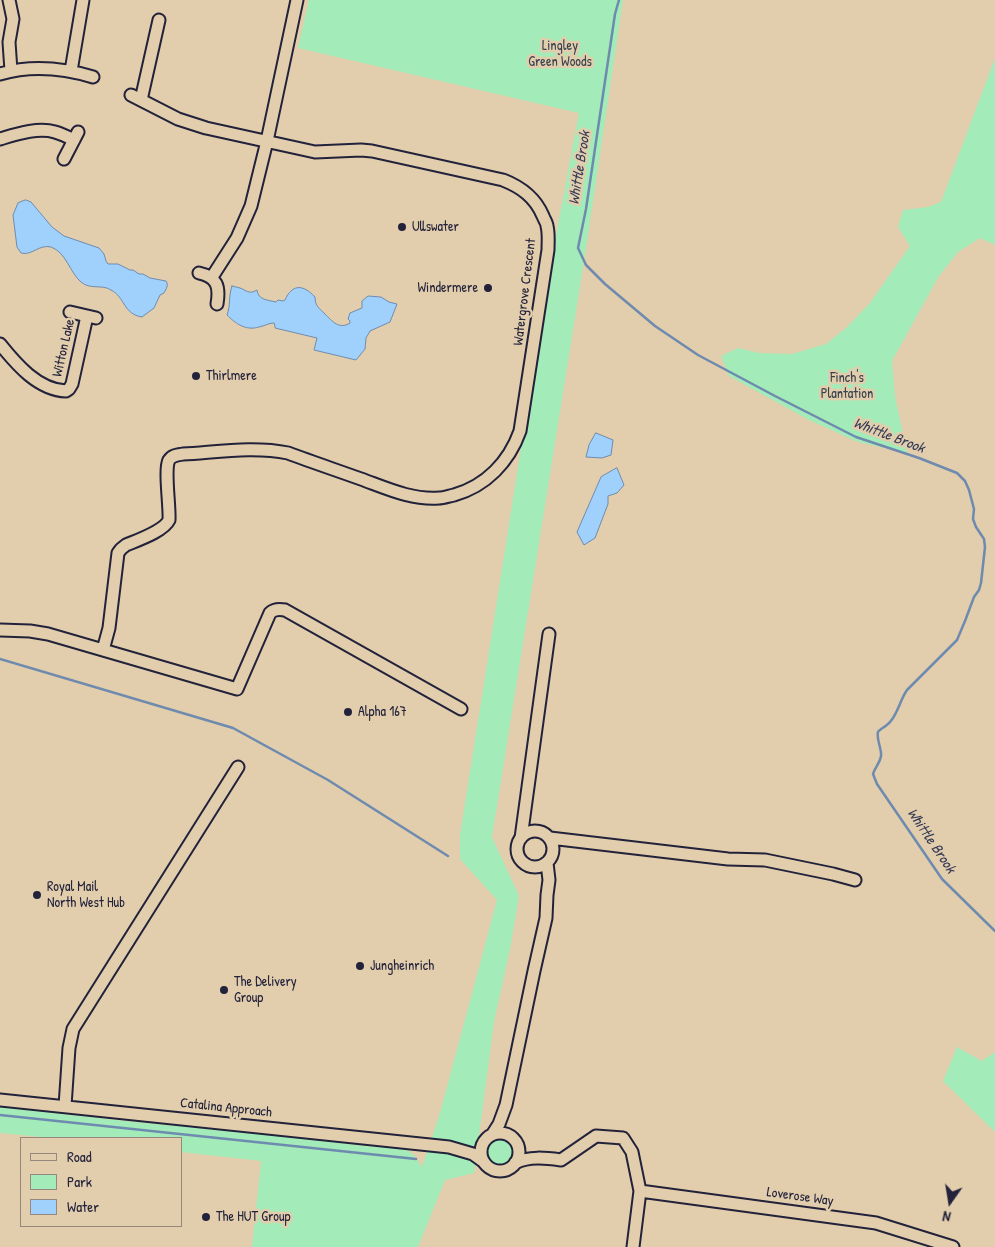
<!DOCTYPE html>
<style>
body{margin:0}
#map{position:relative;width:995px;height:1247px;overflow:hidden;background:#e2cdac;font-family:"Patrick Hand",sans-serif}
canvas{display:block}
.legend{position:absolute;left:20px;top:1137px;width:162px;height:90px;box-sizing:border-box;background:#e2cdac;border:1px solid #95897f;margin:0;padding:6px 9px;list-style:none;font-size:15px;color:#22223b}
.legend li{display:flex;align-items:center;gap:10px;height:25px}
.legend b{width:25px;border:1px solid #95897f}
.north{position:absolute;left:925px;top:1177px;width:50px;height:50px;-webkit-text-stroke:4px #e2cdac;paint-order:stroke;rotate:193deg;font-size:14px;font-weight:700;line-height:20px;text-align:center;color:#22223b}
.north::after{content:'';display:block;margin:auto;width:18px;height:22px;background:#22223b;clip-path:polygon(50% 0,100% 100%,50% 72%,0 100%)}
</style>
<div id="map">
<canvas width="995" height="1247"></canvas>
<ul class="legend">
<li><b style="height:6px;background:#e2cdac"></b>Road</li>
<li><b style="height:14px;background:#a3ebb9"></b>Park</li>
<li><b style="height:14px;background:#a0d1fc"></b>Water</li>
</ul>
<div class="north">N</div>
</div>
<script>
const c = document.querySelector('canvas').getContext('2d');
c.lineJoin = 'round';
function fill(path, color) { c.fillStyle = color; c.fill(path, 'evenodd'); }
function strokePath(path, color, width, dash) { c.strokeStyle = color; c.lineWidth = width; c.lineCap = dash ? 'butt' : 'round'; c.setLineDash(dash || []); c.stroke(path); }
function write(font, color, halo, rows, align = 'center') {
  c.font = font + ' "Patrick Hand",sans-serif'; c.lineWidth = 5; c.setLineDash([]); c.textBaseline = 'middle'; c.strokeStyle = halo; c.fillStyle = color; for (const [text, x, y, turn = 0] of rows) {
    c.save(); c.translate(x, y); c.rotate((+turn || 0) * Math.PI / 180); c.textAlign = isNaN(turn) ? turn : align; if (halo) c.strokeText(text, 0, 0); c.fillText(text, 0, 0); c.restore();
  }
}
fill(new Path2D(`
 M309 0H623L585 255 492 837 519 896 510 949 494 1022 474 1173 445 1180 418 1247H252L261 1161 181 1152V1138H52L0 1133V1107L144 1123 247 1132 366 1146 406 1149 414 1155 422 1167 440 1113 497 900 460 859V835L546 289 579 113 298 48Z
 M995 58V245L980 238 958 252 939 276 892 361 895 396 907 453 858 442 809 420 729 376 721 356 738 348 759 353 792 354 826 344 847 327 869 304 910 246 898 227 903 210 928 207 941 202Z
 M957 1047 982 1061 995 1052V1132L943 1081Z
 M487 1152a14 14 0 1 1 28 0a14 14 0 1 1-28 0Z`), '#a3ebb9');
const water = new Path2D(`
 M26 200 31 202 52 227 64 236 99 248 104 254 106 261 108 264H118L130 270H133L139 274H143L150 278 166 281C169 285 166 289 164 293L160 295 154 308 142 317C123 314 125 297 111 290 102 284 90 290 81 282 70 273 66 252 51 247 39 244 32 256 21 253L17 247 13 215 18 203Z
 M232 286C235 287 237 287 240 288 246 290 249 295 257 290 258 300 268 300 276 302L278 300 283 301 285 300C292 284 303 284 315 297 315 306 319 308 325 314 332 321 339 330 350 323V321L348 319 350 313 362 308V301L368 296 381 297 389 302 397 304 390 322 370 331 366 338 365 349 356 360 314 350 317 338 275 328V326L274 323C268 323 265 326 259 327 246 331 236 324 227 315 231 304 228 298 232 286Z
 M596 433 613 440 611 455 602 458 586 457 589 445Z
 M617 468 624 485 617 493 608 496V504L595 538 584 545 577 532 601 477Z`);
fill(water, '#a0d1fc');
strokePath(water, '#6e8baf', 1);
strokePath(new Path2D(`
 M619 0 615 14 586 209 578 248 586 265 605 284 655 326 698 355 775 396 856 437 919 458 957 473 965 481 969 490 974 509 973 519 976 527 984 539 985 547 981 583 979 590 974 597 965 621 957 640 907 690C900 700 898 713 890 722 887 726 880 729 878 732 876 739 882 749 881 756 880 763 875 767 873 774L877 784 942 879 995 931
 M0 659 233 728 328 780 448 856
 M0 1115 416 1159`), '#6e8baf', 2.5);
const minor = new Path2D(`
 M9 0 13 19 9 42 11 71
 M71 71 83 0
 M0 74C31 65 63 68 93 77
 M141 100 159 20
 M0 139C17 134 38 127 55 132 62 134 68 137 74 140
 M64 159 78 132
 M199 273C217 277 220 286 217 304
 M212 277 237 238 251 206 267 141 297 0
 M70 312 96 318
 M0 344C16 364 38 390 66 391L69 389 72 384 87 316
 M0 630 30 631 48 634 237 689 270 613C274 609 279 609 285 610L461 709
 M103 650 109 628 118 553 121 549 126 545C138 540 164 531 169 520 170 507 164 469 169 460 172 455 178 455 183 454 218 452 254 446 288 453 312 462 336 470 361 479 386 488 411 500 439 498 443 498 449 496 454 495 486 486 509 462 520 431L548 250C548 242 549 234 547 226 547 223 544 219 543 216 535 197 521 187 503 180L372 151 361 150 315 152 206 128 178 119 131 95
 M517 849a18 18 0 1 1 36 0a18 18 0 1 1-36 0Z
 M521 838 549 634
 M550 838 728 859 765 860 833 874 855 880
 M0 1100 449 1147 473 1154 484 1162
 M65 1106 69 1048 73 1029 238 767
 M481 1152a19 19 0 1 1 38 0a19 19 0 1 1-38 0Z
 M492 1135 499 1124 506 1105 534 971 546 918 547 895 549 880 547 863
 M515 1163C529 1156 546 1158 561 1160L596 1136 623 1138 632 1152 640 1191 633 1247
 M640 1191 876 1223 953 1247`);
strokePath(minor, '#22223b', 15);
strokePath(minor, '#e2cdac', 11);
for (const [x, y, r, color] of [
 [402,227,5,"#22223b"],
 [488,288,5,"#22223b"],
 [196,376,5,"#22223b"],
 [348,712,5,"#22223b"],
 [37,895,5,"#22223b"],
 [360,966,5,"#22223b"],
 [224,990,5,"#22223b"],
 [206,1217,5,"#22223b"]
]) { const dot = new Path2D(); dot.arc(x, y, r, 0, 2 * Math.PI); c.fillStyle = color; c.fill(dot); strokePath(dot, '#e2cdac', 2); }
write('14px', '#35404e', '#e2cdac', [
 ["Lingley",560,46],
 ["Green Woods",560,62],
 ["Finch's",847,378],
 ["Plantation",847,394]
]);
write('14px', '#22223b', '#e2cdac', [
 ["Ullswater",412,227],
 ["Windermere",478,288,"right"],
 ["Thirlmere",206,376],
 ["Alpha 167",358,712],
 ["Royal Mail",47,887],
 ["North West Hub",47,903],
 ["Jungheinrich",370,966],
 ["The Delivery",234,982],
 ["Group",234,998],
 ["The HUT Group",216,1217]
], 'left');
write('14px', '#22223b', '#e2cdac', [
 ["Watergrove Crescent",525,292,-83],
 ["Witton Lake",64,348,-77],
 ["Catalina Approach",226,1108,6],
 ["Loverose Way",800,1197,8]
]);
write('italic 15px', '#353c58', '#e2cdac', [
 ["Whittle Brook",580,168,-81],
 ["Whittle Brook",889,436,21],
 ["Whittle Brook",931,841,56]
]);
</script>
